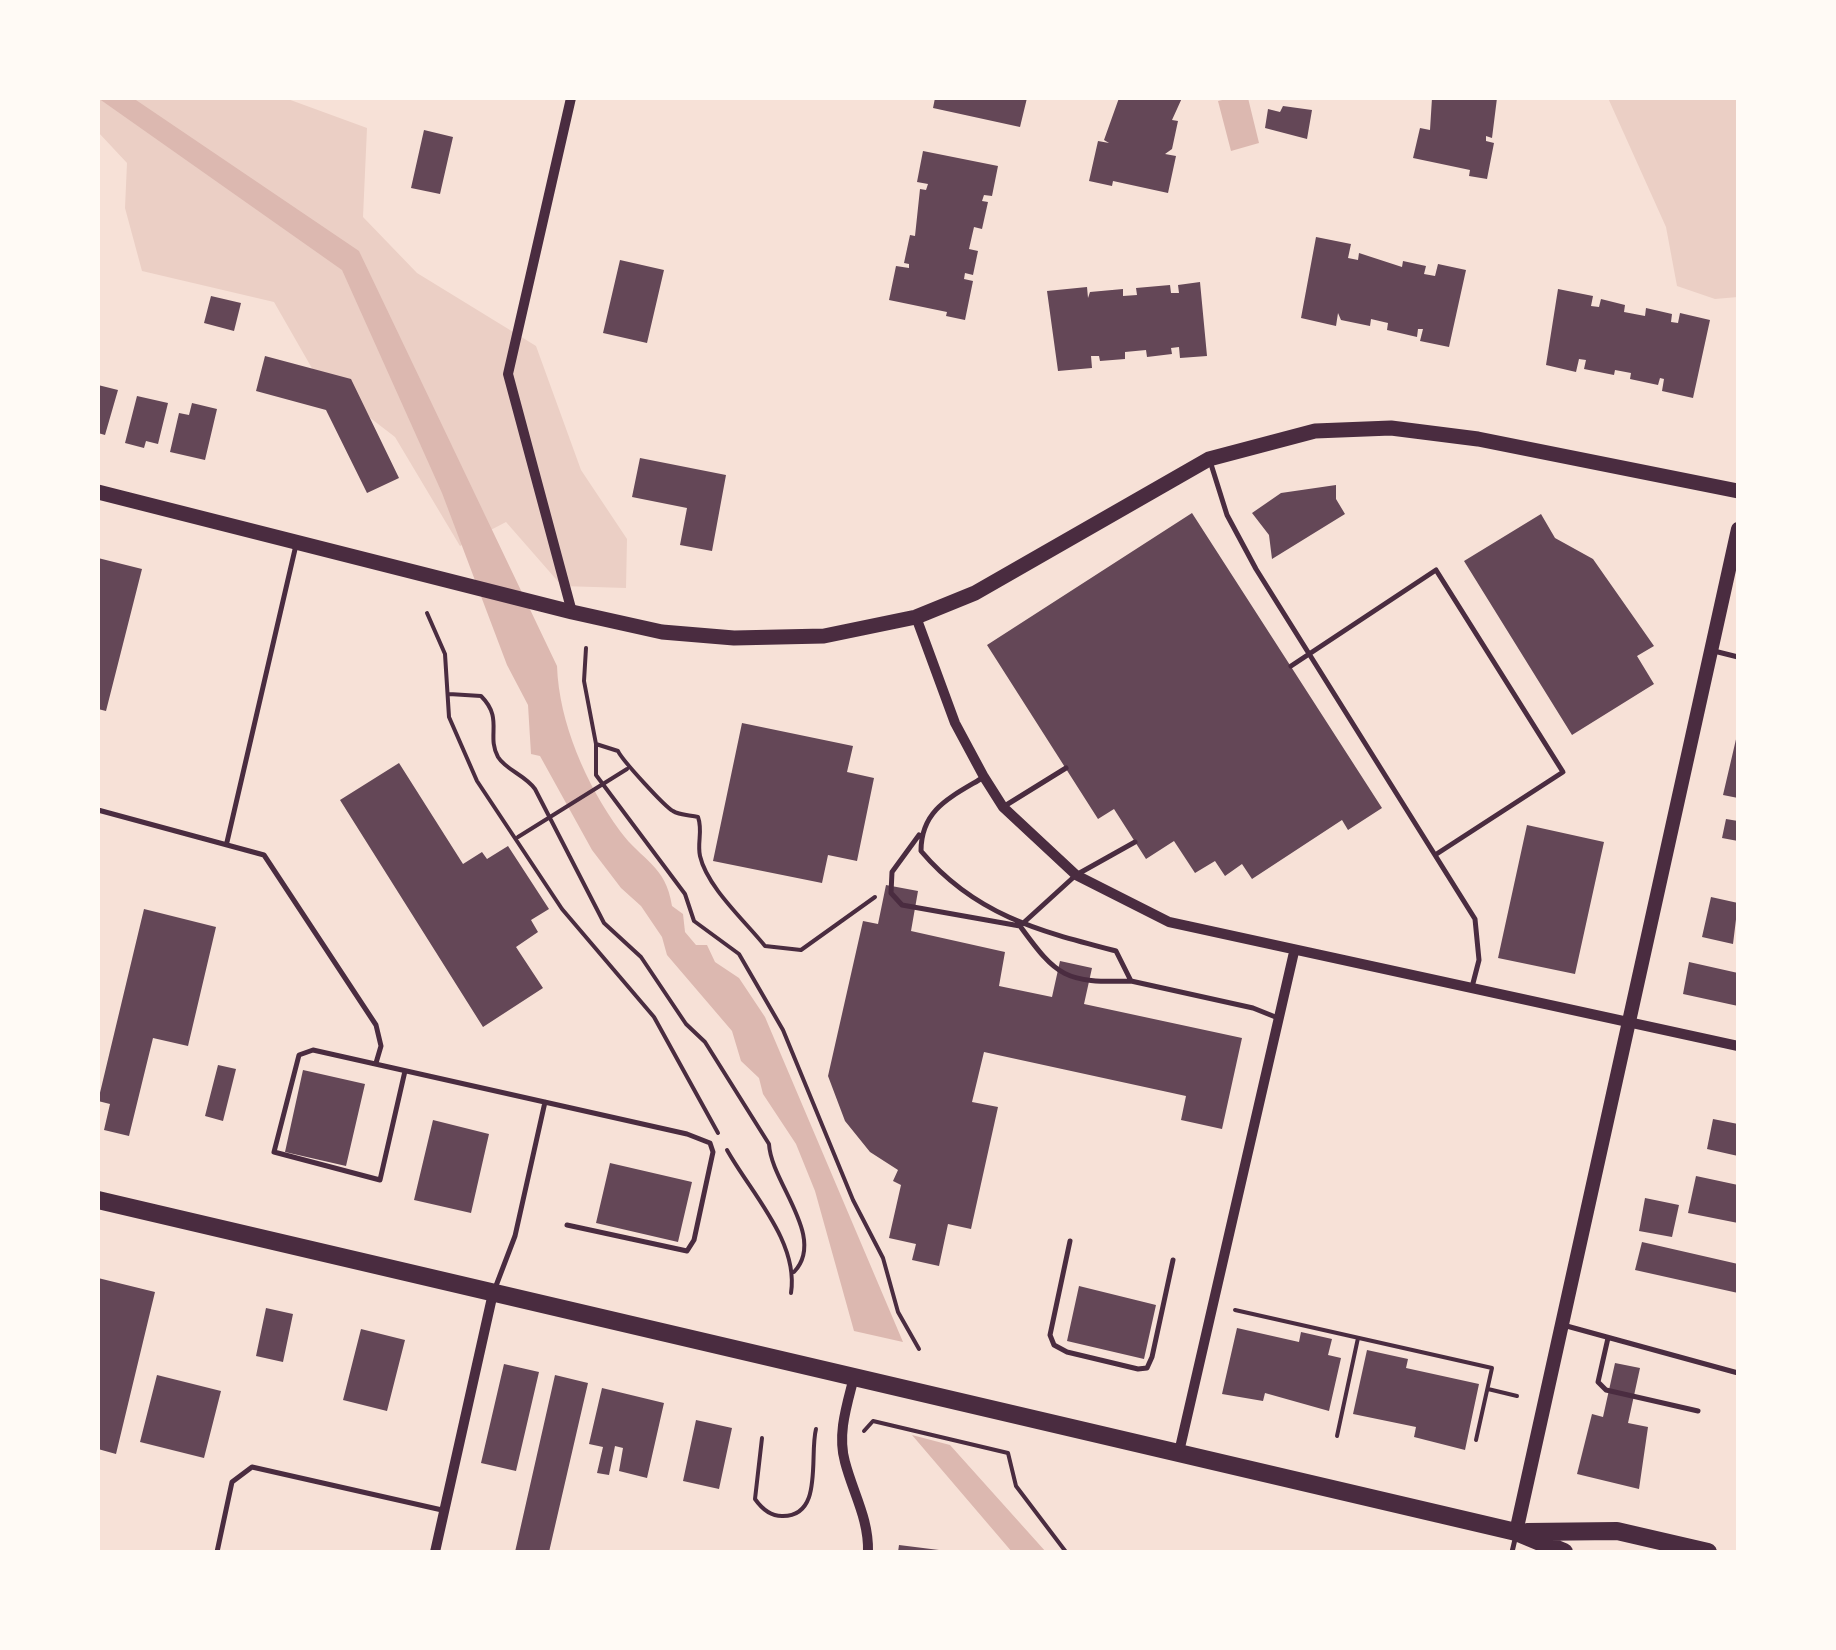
<!DOCTYPE html>
<style>
body{margin:0}
#map{position:relative;width:1836px;height:1650px;overflow:hidden;background:#f7e1d7;font-family:"Asap Condensed",sans-serif}
canvas{display:block}
.frame{position:absolute;inset:0;border:100px solid #fffaf5;pointer-events:none}
</style>
<div id="map">
<canvas width="1836" height="1650"></canvas>
<div class="frame"></div>
</div>
<script>
const c = document.querySelector('canvas').getContext('2d');
c.lineJoin = 'round';
function fill(path, color) { c.fillStyle = color; c.fill(path, 'evenodd'); }
function strokePath(path, color, width, dash) { c.strokeStyle = color; c.lineWidth = width; c.lineCap = dash ? 'butt' : 'round'; c.setLineDash(dash || []); c.stroke(path); }
fill(new Path2D(`
 M98 98H285L367 128 363 217 417 273 536 346 581 470 627 539 626 588 562 586 506 522 460 546 395 437 317 377 274 302 142 271 125 208 127 163 98 132Z
 M1608 98H1738V297L1715 299 1677 286 1666 227Z`), '#ebcfc5');
fill(new Path2D(`
 M98 98H133L359 251 557 666C559 723 586 784 620 831 642 861 666 865 672 906L683 914 685 932 696 945H707L715 962 739 978 765 1017 903 1342 854 1331 815 1191 796 1144 763 1094 759 1078 741 1061 732 1031 667 955 662 937 641 906 621 888 592 850 540 756 531 754 528 705 507 665 442 493 342 270Z
 M1231 98H1248L1259 143 1231 151 1218 101Z
 M912 1435 950 1445 1046 1552H1012Z`), '#dcb8b0');
fill(new Path2D(`
 M935 98H1027L1020 127 933 108Z
 M1119 98H1182L1172 120 1178 121 1172 149 1165 154 1176 156 1168 193 1113 181 1112 186 1089 181 1098 141 1109 143 1104 140Z
 M1432 98H1497L1492 138 1486 136V141L1494 143 1487 179 1469 176 1470 170 1413 158 1420 128 1430 130Z
 M1283 106 1312 110 1307 139 1265 128 1268 109 1280 112Z
 M424 130 453 137 440 194 411 188Z
 M923 151 998 166 992 196 984 195 982 201 988 202 982 229 974 227 969 249 978 251 973 275 965 273 964 279 973 281 965 320 946 316 947 312 889 300 896 266 909 268V264L904 263 910 235 915 236 920 189 926 190 928 184 917 182Z
 M1316 237 1351 244 1348 258 1358 260 1359 253 1402 267 1403 261 1426 266 1424 274 1435 276 1438 264 1466 270 1449 347 1420 341 1423 329H1418L1417 337 1387 330 1388 323 1371 319 1370 326 1341 320 1338 313 1336 326 1301 318Z
 M620 260 664 270 647 343 603 333Z
 M1200 282 1207 356 1180 358 1179 347 1171 348 1172 354 1147 357 1146 350 1125 352V359L1100 361 1099 356H1091L1092 368 1058 371 1047 291 1087 287 1088 298 1090 292 1123 289V296L1137 295 1136 288 1170 285 1171 293H1179L1178 285Z
 M1558 289 1593 296 1591 306 1599 307 1601 299 1625 305 1624 312 1645 316 1646 308 1672 314 1671 322 1678 323 1680 313 1710 320 1693 398 1662 391 1664 379 1660 378 1658 385 1630 379 1631 373 1615 370 1614 375 1584 369 1586 360 1579 359 1576 372 1546 365Z
 M211 296 241 303 234 331 204 323Z
 M265 356 351 379 399 478 367 493 326 410 256 391Z
 M98 385 118 390 105 435 98 433Z
 M137 396 168 403 158 444 146 441 144 448 125 443Z
 M192 403 217 409 205 460 170 452 179 413 189 415Z
 M640 458 726 475 712 551 680 545 687 508 632 497Z
 M1336 485V499L1345 514 1272 559 1269 535 1252 513 1281 493Z
 M1192 513 1382 808 1348 830 1342 820 1252 879 1242 864 1225 876 1215 861 1195 873 1174 841 1146 859 1114 809 1098 819 987 645Z
 M1541 514 1555 538 1593 559 1654 646 1637 656 1654 684 1572 735 1464 561Z
 M98 558 142 569 106 711 98 709Z
 M742 723 853 746 847 772 874 778 857 861 828 855 822 883 713 861Z
 M1737 735H1738V798L1723 795Z
 M399 763 463 864 482 852 487 859 508 846 549 909 531 920 538 932 516 947 543 988 483 1027 340 800Z
 M1726 819 1738 821V841L1722 838Z
 M1527 825 1604 842 1575 974 1498 958Z
 M886 885 918 891 911 931 1005 952 999 986 1052 997 1060 961 1092 968 1084 1004 1242 1038 1222 1129 1181 1120 1186 1096 984 1052 972 1102 998 1107 971 1229 948 1224 939 1266 912 1260 916 1244 889 1238 901 1185 893 1181 898 1170 870 1152 845 1121 828 1076 863 921 878 924Z
 M1711 897 1738 903 1733 944 1702 937Z
 M144 909 216 927 188 1046 153 1038 129 1136 104 1130 110 1104 98 1101Z
 M1689 962 1738 973V1006L1683 994Z
 M218 1065 236 1069 223 1121 205 1116Z
 M303 1070 365 1084 346 1166 285 1152Z
 M1713 1119 1738 1124V1156L1707 1149Z
 M433 1120 489 1134 471 1213 414 1200Z
 M610 1163 692 1182 678 1242 596 1223Z
 M1696 1176 1738 1185V1223L1688 1213Z
 M1645 1198 1679 1205 1672 1237 1639 1231Z
 M1642 1242 1738 1264V1293L1635 1270Z
 M98 1278 155 1292 116 1454 98 1449Z
 M1079 1286 1156 1305 1144 1359 1067 1341Z
 M266 1308 293 1314 283 1362 256 1356Z
 M1237 1328 1299 1342 1301 1332 1332 1339 1328 1355 1341 1358 1329 1411 1265 1393 1263 1401 1222 1394Z
 M361 1329 405 1340 387 1411 343 1400Z
 M1367 1350 1408 1359 1406 1368 1479 1384 1465 1450 1414 1437 1416 1427 1353 1414Z
 M1615 1363 1640 1368 1628 1423 1648 1427 1639 1489 1577 1474 1592 1414 1603 1417Z
 M504 1364 539 1372 516 1471 481 1463Z
 M157 1375 221 1391 204 1458 140 1442Z
 M555 1375 588 1383 549 1552H515Z
 M602 1388 664 1403 647 1478 619 1471 623 1448 615 1446 609 1475 597 1473 603 1447 589 1444Z
 M696 1420 732 1428 719 1489 683 1481Z
 M899 1545 939 1550V1552H898Z`), '#644757');
strokePath(new Path2D(`
 M427 613 445 654 449 717 477 781 562 909 654 1017 718 1133
 M586 648 584 681 596 744V775L685 894 694 921 739 954 783 1030 853 1200 883 1258 898 1312 919 1349
 M449 694 481 696C504 719 486 735 498 757 506 770 525 775 535 789L604 923 641 957 686 1024 705 1042 769 1144C771 1183 827 1237 794 1272
 M596 744 618 751C622 760 665 807 673 811 679 815 690 815 698 817 703 831 697 842 700 856 707 887 745 921 765 946L801 950 875 897
 M518 837 627 769
 M727 1150C751 1193 799 1242 791 1293
 M1235 1310 1492 1368 1476 1440
 M1488 1389 1517 1396
 M864 1431 873 1421 1008 1453 1016 1486 1066 1552
 M1337 1436 1358 1338
 M762 1438 755 1499C762 1509 770 1516 782 1516 824 1517 809 1456 816 1429`), '#4a2c40', 4);
strokePath(new Path2D(`
 M1210 461 1227 515 1256 569 1475 919 1479 960 1472 987
 M1714 651 1738 657
 M1291 666 1436 570 1563 772 1435 855
 M984 777C951 797 921 809 921 851 975 915 1039 931 1116 951L1131 981 1253 1008 1278 1018
 M1003 807 1066 768
 M98 810 264 855 376 1025 381 1046 376 1063
 M919 835 892 872 891 893 902 905 1020 926C1057 977 1065 983 1131 981
 M227 842 296 545
 M1020 926 1076 875 1135 842
 M405 1071 380 1180 274 1152 299 1055 313 1050 687 1134 710 1143 713 1152 694 1240 687 1251 567 1225
 M1070 1241 1050 1335 1054 1345 1067 1352 1138 1369 1147 1368 1152 1357 1173 1260
 M494 1291 515 1236 545 1102
 M1563 1325 1738 1373
 M1608 1338 1598 1382 1606 1390 1698 1411
 M217 1552 232 1482 252 1467 442 1510
 M1512 1552 1516 1535`), '#4a2c40', 5);
strokePath(new Path2D(`
 M571 98 508 374 572 612
 M916 617 955 723 984 777 1003 807 1076 875 1169 922 1738 1046
 M854 1377C847 1405 837 1434 845 1462 853 1493 869 1519 868 1552
 M1179 1452 1294 952
 M435 1552 493 1293`), '#4a2c40', 10);
strokePath(new Path2D(`
 M1516 1532 1738 529`), '#4a2c40', 14);
strokePath(new Path2D(`
 M98 492 572 612 662 632 734 638 824 636 916 617 975 593 1209 459 1315 431 1391 428 1478 439 1738 491`), '#4a2c40', 15);
strokePath(new Path2D(`
 M98 1200 1516 1532 1564 1552
 M1527 1532 1617 1531 1708 1552`), '#4a2c40', 18);
</script>
